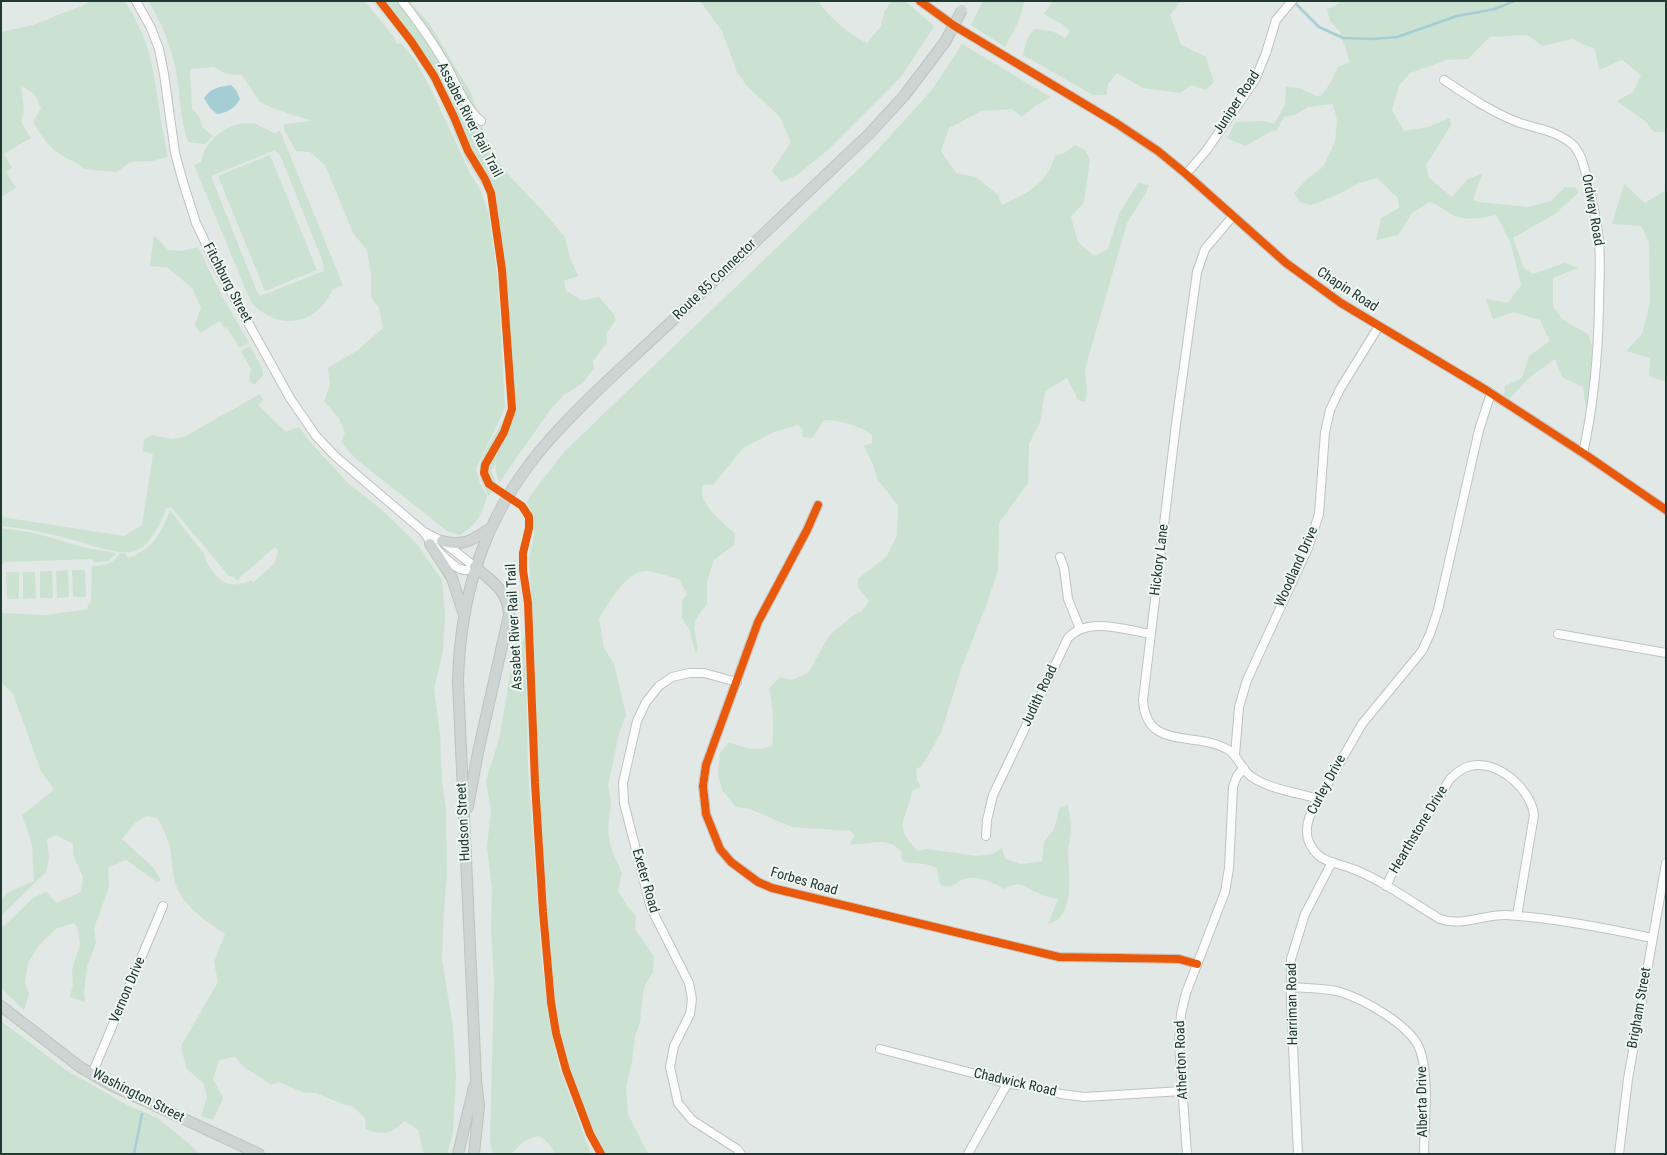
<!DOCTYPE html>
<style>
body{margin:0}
#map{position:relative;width:1667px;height:1155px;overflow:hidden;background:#e2e8e5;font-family:"Roboto Condensed",sans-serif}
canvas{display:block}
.frame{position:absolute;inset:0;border:2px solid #213933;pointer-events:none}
</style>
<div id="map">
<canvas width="1667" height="1155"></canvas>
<div class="frame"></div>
</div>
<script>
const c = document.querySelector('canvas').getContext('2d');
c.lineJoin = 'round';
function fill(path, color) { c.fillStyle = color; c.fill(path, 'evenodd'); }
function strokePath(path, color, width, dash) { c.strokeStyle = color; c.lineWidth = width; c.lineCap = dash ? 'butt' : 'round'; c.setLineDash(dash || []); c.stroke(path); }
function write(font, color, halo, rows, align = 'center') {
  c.font = font + ' "Roboto Condensed",sans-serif'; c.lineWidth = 4; c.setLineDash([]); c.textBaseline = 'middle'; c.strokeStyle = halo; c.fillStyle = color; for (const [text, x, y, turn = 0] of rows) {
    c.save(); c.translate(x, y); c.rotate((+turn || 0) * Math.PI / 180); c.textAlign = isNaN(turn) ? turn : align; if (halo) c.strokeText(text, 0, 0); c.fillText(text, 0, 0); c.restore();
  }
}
fill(new Path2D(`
 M89 1H125C135 19 146 37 150 58 158 90 160 124 168 157L152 161 130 162 117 172 84 169C78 162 71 161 63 156 49 148 41 136 33 122L41 108 35 95 21 85 24 110 21 122 31 138 4 154 12 168 6 172 16 188 1 197V32L33 25 86 4Z
 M148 1H365L393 36 397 44 401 43 415 60 430 87 471 175 481 191 489 214 498 282 505 408 476 469 480 484 487 496C482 514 477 525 460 535L447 531 356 459 341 442 345 433 339 418 324 401 330 385 328 368 358 350 383 328 379 308 371 297V274L367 250 353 233 325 165 310 152 296 151 287 135 284 131V124L312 121 275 109 260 102 242 75 226 74 214 67 190 69 192 108 199 117 203 128 213 136 205 144 188 142C178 115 181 85 173 58 168 38 159 19 148 1Z
 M372 1H409L429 23 471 93 492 155 495 157 501 167 543 211 565 237 569 255 578 276 564 281 566 291 582 300 599 297 613 313 616 320 606 334 607 343 593 361 594 368 583 383 564 395 550 410 499 483 495 469 497 461 491 471 497 484 489 496C486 489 481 483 480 475 476 453 506 428 508 403 510 383 505 359 503 339 501 293 500 244 488 199 483 182 470 169 463 153 455 135 448 116 439 97 422 62 398 30 372 1Z
 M700 1H818C830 18 848 34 867 43L881 26 884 12 892 1H905L934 26 902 76 829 149 797 175 781 182 772 171 791 142 780 117 747 86 737 72 722 31Z
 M983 1H1025L1018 23 1005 47 971 25Z
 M1053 1H1181L1170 15 1181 45 1206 57 1214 82 1206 90 1191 85 1180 93 1143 88 1117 73 1108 84 1106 95H1093L1023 55 1027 39 1034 29 1052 31 1065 38 1070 31 1062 24 1044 14Z
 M1340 1H1666V132H1654L1645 121 1617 101 1633 92 1641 75 1622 60 1599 70 1595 49 1572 39 1542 46 1528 35 1490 37 1468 59 1447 60 1410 73 1399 86 1392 110 1404 131 1428 127 1450 118 1451 125 1426 165 1429 178 1452 197 1468 179 1482 174 1473 200 1479 202 1528 207 1551 201 1565 187 1576 188 1579 192 1555 214 1513 238 1524 268 1533 274 1565 263 1578 268 1553 278V307L1563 320 1588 334 1592 346 1591 398 1586 409 1583 387 1562 377 1555 359 1530 377 1509 399 1504 398 1505 386 1522 378 1529 356 1550 341 1540 320 1513 312 1493 319 1486 299 1508 303 1521 285 1510 241 1496 215C1486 217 1465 221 1455 216 1446 212 1440 205 1430 202L1412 213 1398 235 1376 240 1381 218 1399 208 1398 198 1377 178 1359 183 1337 195 1312 205 1301 203 1294 193 1307 179 1323 167 1335 142 1337 120 1333 104 1308 107 1295 115 1284 117 1277 130 1270 132 1245 146 1227 138 1236 122 1264 121 1274 124 1285 105 1286 87 1299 88 1316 96H1321L1331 82 1338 67 1350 62 1340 32 1330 21 1327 9 1335 6Z
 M962 44 1050 97 1035 106 1022 117 1012 109 982 111 949 128 941 151 956 173 976 177 998 195 1002 205C1026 194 1048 184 1055 155L1063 154 1075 145 1085 150 1090 159 1084 202 1071 217 1078 242 1094 256 1108 249 1119 214 1138 183 1149 185 1146 193 1127 223 1085 369 1087 393 1085 402 1078 400 1067 378 1045 391 1040 422 1029 444 1028 483 999 523 998 570 987 603 961 669 941 733 922 766 916 769 917 780 921 787 912 791C906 821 892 826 918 851L926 849 978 856 993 854 1002 848 1005 859 1021 864 1042 861 1044 842 1054 829 1060 807 1068 805C1069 812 1071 820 1071 828 1071 836 1069 843 1068 851 1068 872 1077 917 1048 924L1058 899C1051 898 1044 896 1038 893 1023 886 1021 880 1003 889 994 882 975 875 964 879 954 883 956 888 942 886L939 881 937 868 925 864 904 862 901 858 902 853C888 834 870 846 850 844L855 835 850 831 792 827 750 809 736 807 722 790 718 774 720 753 729 742C744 748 756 752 772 746 774 726 773 707 769 688L780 677 792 680 808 673 829 636 851 617 862 611 869 601 858 587V579L887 556 897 535 898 505 877 479 874 467 864 446 872 443V435C857 425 843 421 824 420L812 438 802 437 803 430 798 425 774 432 743 448 713 485H703C697 504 722 521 735 534L734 545 714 560 707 582V604C689 624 695 627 698 651L695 652 690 630 682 618V600L687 594 679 579C672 577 650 570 644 571 625 573 608 604 599 619L604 648 614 664 626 715 619 733 608 786 611 801 608 830 611 849 622 873 618 891 627 906 636 916 635 929 654 957 653 972 646 983 643 992 640 1023 635 1036 632 1061 626 1087 628 1114 648 1154H605L596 1140 580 1102 561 1041 552 971 537 776 534 630 529 559 534 534 532 515 527 503 529 497 565 451 872 156 931 91Z
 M245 123 256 124 274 133 280 131 343 285 333 289C316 326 278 332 251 302L194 165 201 162C205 141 224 125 245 123ZM275 150 281 157 323 262 324 271 260 296 257 292 211 176Z
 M270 155 317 270 265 291 218 176Z
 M1624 184 1645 203 1666 190V382L1649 376 1650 358 1626 351 1642 334 1650 303 1649 242 1641 226 1612 224Z
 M154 235 168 250 181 251 198 247 220 292 249 343 239 348 227 327 224 328 220 321 200 333 195 325 201 307 192 288 167 267 150 266Z
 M250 346 262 368 263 376 255 384 251 383 249 380 251 369 241 351Z
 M260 394 263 400 258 405 286 432 299 427 310 442 348 483 383 511 417 544 442 580 445 615 443 651 434 689 440 734 442 781 446 810 447 875 444 909 442 959 453 1027 456 1076 453 1133 447 1154H426L423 1151 418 1130 405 1121C391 1132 385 1138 366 1129L365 1118 352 1106 345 1105 316 1093H305L279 1082 272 1085 245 1068 235 1057 219 1060 213 1079 223 1098 213 1120 201 1116 207 1098 204 1084 186 1068 181 1046 218 982 214 962 225 934C206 921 182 906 175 882 172 871 172 859 170 847 168 838 162 828 158 818L146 816 135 823 122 839 153 867 161 881 157 882 126 860 108 868 109 887 94 928 96 943 87 967 84 992 85 1002 70 997 73 984 72 969 80 945 78 929 74 923 57 928 40 944 28 963 25 982 29 994 24 1010 1 988V929L33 898 46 892 57 903 81 892 83 877 73 854V844L56 835 47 839 49 859 46 872 1 916V900L7 893 34 881 32 844 22 815 54 790 41 771 13 694 1 682V613L46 615 89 609 87 606 91 602 92 566C104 566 113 564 119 554L125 553 128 558C151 551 162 532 170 510L204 554C206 562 209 566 213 572 226 587 234 587 252 580L253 583 275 563 278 550 275 547 237 580 234 577 229 576 171 507 166 508C161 523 149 550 131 552 113 554 91 545 74 540 50 534 26 528 1 526V517L124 536 142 525 153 454 143 451 144 440 151 435 172 439 184 437Z
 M1 528 35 533 86 548 116 553 109 561 94 562 92 559 5 562 1 565Z
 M68 570 69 597 57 598 56 571Z
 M72 570H85L86 597H73Z
 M40 571H52L53 598H40Z
 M6 572H19V599H7Z
 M23 572H35L36 598 23 599Z
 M525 636 528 769 542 965 550 1025 559 1066 591 1154H555C552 1149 548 1141 542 1138 532 1132 517 1147 512 1154H493L490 1142 494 980 491 928 492 890 487 846 491 810 486 781 499 739 512 664Z
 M1 1021 66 1070 127 1105 156 1117 192 1146 199 1154H1Z`), '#cbe1d2');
fill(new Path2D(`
 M231 85 236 90 240 99C235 108 227 113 217 114L210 108 204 98C211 88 219 87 231 85Z`), '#a4ced4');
strokePath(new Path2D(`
 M1296 4 1319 27 1343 38 1372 39 1397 37 1457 16 1495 9 1514 1
 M134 1154 142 1114`), '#a4ced4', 2.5);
const minor = new Path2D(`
 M136 1 151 28 159 49 164 74 175 153 183 182 196 223 216 265 290 398 316 436 335 456 424 532 442 541 475 567C471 569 468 571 464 570 453 569 429 542 424 532
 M402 1C418 21 433 43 446 65 457 84 464 107 481 121
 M920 1 953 25 1116 123 1158 151 1186 174 1286 263 1341 303 1486 390 1586 455 1666 510
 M1444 80C1468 96 1493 113 1520 123 1538 129 1557 131 1572 144 1581 152 1584 167 1587 178 1592 199 1597 221 1599 242 1601 263 1599 285 1599 306 1598 356 1594 404 1583 453
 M1186 174 1206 151 1255 80 1266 53 1276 20 1292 1
 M1233 216 1205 249 1197 272 1176 424 1143 700C1146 751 1195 731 1227 749 1239 756 1241 770 1252 777 1269 789 1299 793 1318 799
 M1491 393 1479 430 1438 610 1430 634 1422 651 1362 724 1311 813C1306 825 1304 837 1313 849 1322 863 1339 863 1353 869 1384 881 1411 902 1440 919 1462 927 1484 914 1507 915 1554 918 1606 928 1652 938
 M818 505 807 530 758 622 706 765 703 786 706 814 720 849 731 862 758 882 772 888 1059 957 1179 959 1197 964
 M1060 557 1064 568 1068 599 1080 629
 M1558 634 1666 653
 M737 682 704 673H689L672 677 659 686 646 702 637 721 623 783 624 803 651 908 689 983 692 999 690 1014 674 1046 670 1067 678 1103 692 1120 737 1149 741 1154
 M1235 755 1239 707 1247 680 1308 548 1319 514 1325 432 1330 410 1340 389 1379 326
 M986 836 987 820 993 795 1068 638C1088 616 1125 630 1151 634
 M1386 886 1395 868 1450 779C1456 773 1462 768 1470 766 1497 759 1531 789 1534 815L1517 916
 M1291 987C1306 988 1323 988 1337 991 1362 998 1411 1025 1420 1050 1430 1078 1424 1123 1424 1154
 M880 1049 980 1075 1007 1084 1030 1086 1061 1094 1084 1097 1182 1091
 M92 1074 163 906
 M968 1154 1007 1084
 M1187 1154 1179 1043 1181 1014 1186 993 1225 892 1229 868 1233 787 1237 776 1244 768
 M1298 1154 1291 1004V959L1305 914 1332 862
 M1619 1154 1628 1079 1666 863`);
const major = new Path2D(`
 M442 541C464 547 472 540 491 528
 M430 544 452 578 463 612
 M468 807 478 752 509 615C508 591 492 581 475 567
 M1 1006 80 1067 111 1085 259 1154
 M458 1154 474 1087
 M474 1154 479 1106 476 1079 458 682C460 595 484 519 539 452 578 405 630 361 674 319 739 257 804 196 869 134L904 96 945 42`);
strokePath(minor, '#bfc4c2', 10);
strokePath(major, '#bcc4c1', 12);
strokePath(minor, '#fbfcfb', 8);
strokePath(major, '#cdd4d2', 10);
const majorBridge = new Path2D(`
 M945 42 962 10`);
strokePath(majorBridge, '#bcc4c1', 12, []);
strokePath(majorBridge, '#cdd4d2', 10);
strokePath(new Path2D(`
 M380 1 411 41 434 76 454 117 468 151 485 179 491 193 502 270 512 409 504 432 485 465 484 473 489 484 522 506 529 517V528L523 553V570L528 603 535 783 543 912 551 1002 556 1033 566 1070 590 1134 601 1154
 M920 1 953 25 1116 123 1158 151 1186 174 1286 263 1341 303 1486 390 1586 455 1666 510
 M818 505 807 530 758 622 706 765 703 786 706 814 720 849 731 862 758 882 772 888 1059 957 1179 959 1197 964`), '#e8590c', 8);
write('14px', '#213933', '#f0f7f3', [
 ["Juniper Road",1237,103,-57],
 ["Assabet River Rail Trail",469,120,63],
 ["Ordway Road",1592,210,80],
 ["Route 85 Connector",715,280,-44],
 ["Fitchburg Street",227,283,62],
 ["Chapin Road",1347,290,33],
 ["Hickory Lane",1160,560,-83],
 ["Woodland Drive",1297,567,-66],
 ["Assabet River Rail Trail",515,627,-93],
 ["Judith Road",1040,696,-65],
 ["Curley Drive",1327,785,-62],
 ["Hudson Street",464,822,-93],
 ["Hearthstone Drive",1419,830,-59],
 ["Exeter Road",645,881,74],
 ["Forbes Road",804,882,16],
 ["Vernon Drive",128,990,-67],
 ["Harriman Road",1293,1004,-91],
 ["Brigham Street",1640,1008,-80],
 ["Atherton Road",1182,1060,-92],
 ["Chadwick Road",1015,1083,13],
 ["Washington Street",138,1096,27],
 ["Alberta Drive",1423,1102,-91]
]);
</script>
